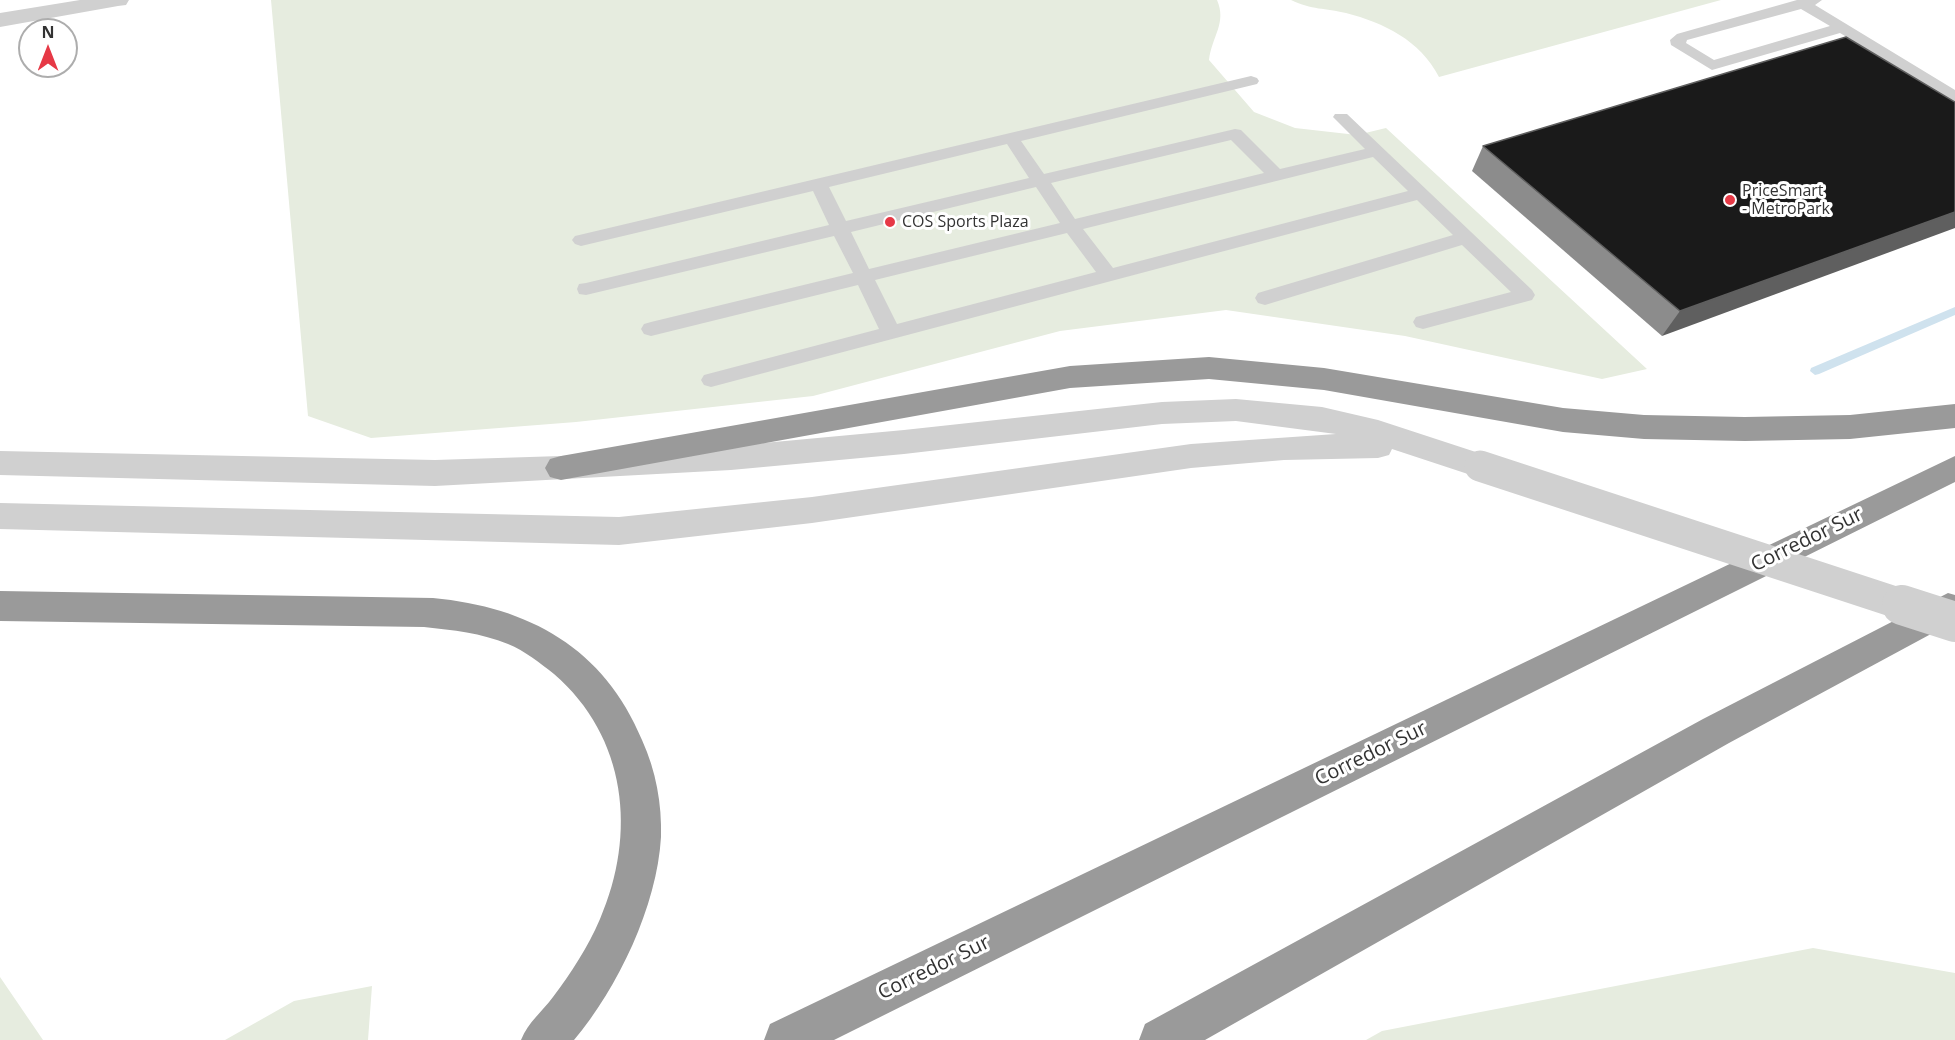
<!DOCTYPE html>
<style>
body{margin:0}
#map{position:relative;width:1955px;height:1040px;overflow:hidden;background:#fff;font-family:"Open Sans",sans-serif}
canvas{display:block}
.north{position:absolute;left:18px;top:18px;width:60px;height:60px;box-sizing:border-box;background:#fff;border:2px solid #adadad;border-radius:50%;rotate:0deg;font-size:16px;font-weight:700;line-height:24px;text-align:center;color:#333}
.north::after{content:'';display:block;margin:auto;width:21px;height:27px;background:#e63946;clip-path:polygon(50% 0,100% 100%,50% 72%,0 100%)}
</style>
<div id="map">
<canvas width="1955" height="1040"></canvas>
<div class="north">N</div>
</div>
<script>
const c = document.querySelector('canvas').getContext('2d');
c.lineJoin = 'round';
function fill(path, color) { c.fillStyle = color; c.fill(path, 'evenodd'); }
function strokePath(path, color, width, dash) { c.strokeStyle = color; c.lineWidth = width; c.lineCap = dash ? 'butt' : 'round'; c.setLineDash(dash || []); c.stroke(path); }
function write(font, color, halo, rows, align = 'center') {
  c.font = font + ' "Open Sans",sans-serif'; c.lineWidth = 6; c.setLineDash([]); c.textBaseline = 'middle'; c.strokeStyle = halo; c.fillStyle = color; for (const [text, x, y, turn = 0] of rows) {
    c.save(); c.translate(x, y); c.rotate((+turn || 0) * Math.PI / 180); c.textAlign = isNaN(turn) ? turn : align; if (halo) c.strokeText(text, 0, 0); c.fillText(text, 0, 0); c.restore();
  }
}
fill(new Path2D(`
 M271 0H1217C1227 23 1212 36 1209 60L1254 112 1295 128 1357 135 1386 128 1647 369 1602 379 1405 336 1226 310 1060 331 813 396 576 422 371 438 308 416Z
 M1291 0H1721L1439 77C1420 40 1384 23 1346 13 1325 8 1312 10 1291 0Z
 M1813 948 1955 973V1040H1366L1382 1031Z
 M0 977 43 1040H0Z
 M372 986 368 1040H225L294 1001Z`), '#e6ecdf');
fill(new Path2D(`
 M1955 307V315L1819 374 1815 375 1810 371 1811 368Z`), '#cfe2ee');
fill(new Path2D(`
 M1797 0H1822L1815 5 1955 90V102L1840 33 1712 70 1671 45 1670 40 1677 34ZM1801 9 1830 26 1714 60 1686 43 1687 40Z
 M1251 76 1257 78 1259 81 1257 84 1021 141 1044 174 1235 129 1241 130 1280 169 1365 149 1333 117 1335 114H1347L1532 290 1535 295 1532 300 1423 329 1416 327 1413 322 1416 317 1511 292 1462 245 1265 305 1258 303 1255 298 1258 293 1453 235 1417 200 711 387 704 385 701 380 704 375 879 329 858 285 651 336 644 334 641 329 644 324 651 322 853 273 834 236 586 295 579 294 577 289 579 284 586 283 829 225 813 191 581 246 575 244 572 240 575 236ZM1231 140 1264 173 1075 219 1051 183ZM1007 144 1029 178 846 221 829 187ZM1373 157 1408 191 1113 268 1083 229ZM1036 187 1060 223 869 269 851 232ZM1067 233 1096 272 897 324 875 280Z`), '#d0d0d0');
fill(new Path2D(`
 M80 0H129L126 5 118 6 0 27V13Z
 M1236 399 1322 407 1378 420 1491 457 1496 466 1491 475 1480 478 1392 449 1389 455 1378 458 1284 460 1191 468 812 523 619 545 0 529V503L619 517 812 497 1191 444 1336 434 1236 421 1162 424 904 454 731 470 435 486 0 475V451L435 460 561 456 731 446 904 430 1162 402Z`), '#d0d0d0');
fill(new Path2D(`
 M1209 357 1324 368 1563 408 1644 415 1745 417 1850 415 1955 404V428L1850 439 1745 441 1644 439 1563 432 1324 390 1209 379 1070 388 561 480 550 477 545 468 550 459 561 456 1070 366Z
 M1955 456V482L834 1040H764L770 1024Z
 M0 591 433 598C529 607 604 648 642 740 656 771 662 804 661 837 657 906 618 988 574 1040H521C529 1021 541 1013 553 997 571 973 588 947 600 919 637 834 627 737 554 674 540 663 525 651 508 644 481 633 453 630 424 627L0 621Z
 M1948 593 1955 595V621L1729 743 1205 1040H1139L1145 1024 1703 719Z`), '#9a9a9a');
strokePath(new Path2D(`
 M1480 466 1907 606`), '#d0d0d0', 31);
strokePath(new Path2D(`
 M1902 605 1955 622`), '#d0d0d0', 40);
fill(new Path2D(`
 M1955 102 1662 336 1472 171 1483 146Z`), '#8c8c8c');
fill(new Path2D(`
 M1955 212V228L1662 336 1680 311Z`), '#5f5f5f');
const building = new Path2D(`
 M1846 37 1955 102V212L1680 311 1483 146Z`);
fill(building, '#1a1a1a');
strokePath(building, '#5f5f5f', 1.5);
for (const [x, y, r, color] of [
 [1730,200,6,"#e63946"],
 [890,222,6,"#e63946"]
]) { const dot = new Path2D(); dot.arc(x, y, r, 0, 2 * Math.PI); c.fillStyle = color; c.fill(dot); strokePath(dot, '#fff', 2); }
write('16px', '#333', '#fff', [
 ["PriceSmart",1742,191],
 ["- MetroPark",1742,209],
 ["COS Sports Plaza",902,222]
], 'left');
write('20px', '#333', '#fff', [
 ["Corredor Sur",1807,540,-26],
 ["Corredor Sur",1371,754,-26],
 ["Corredor Sur",934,968,-26]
]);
</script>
